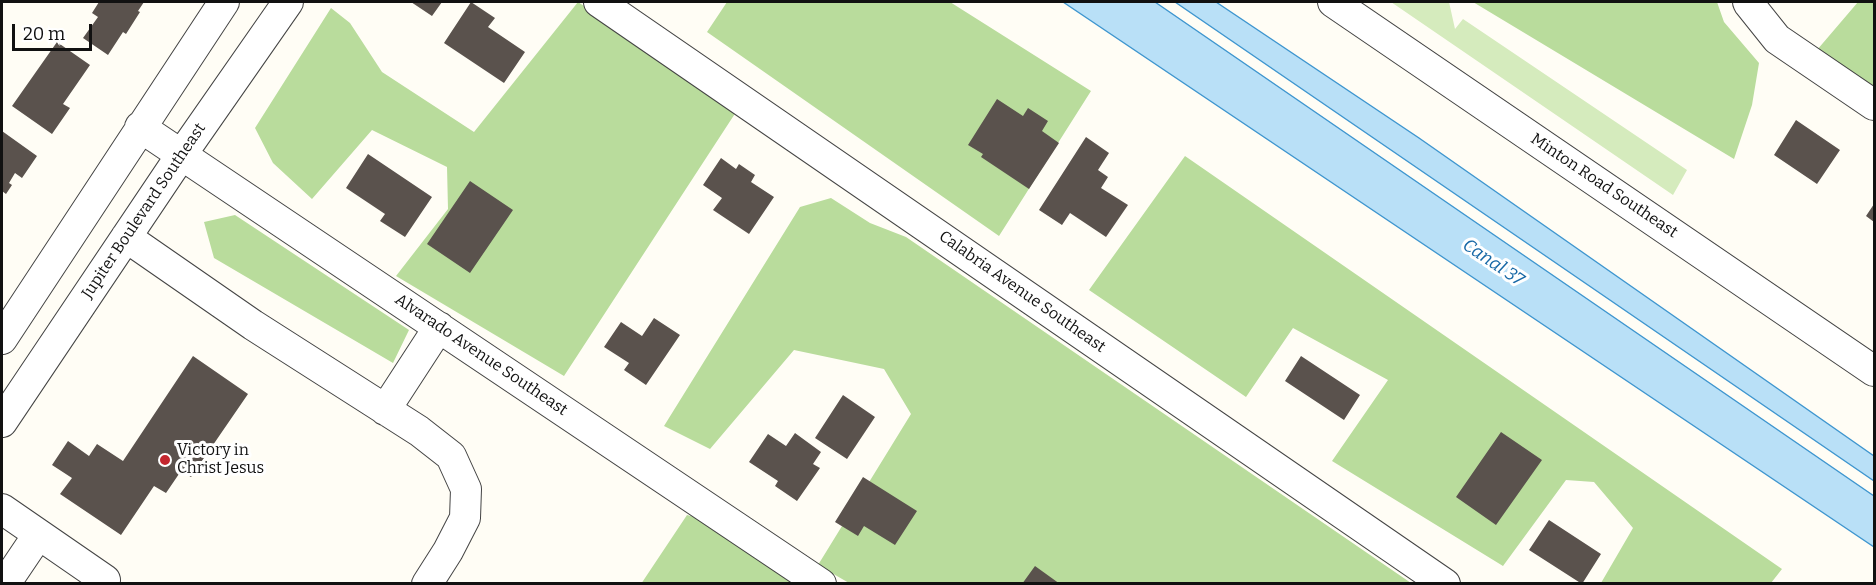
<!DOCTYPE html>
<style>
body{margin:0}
#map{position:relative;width:1876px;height:585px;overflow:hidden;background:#fffdf5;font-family:Bitter,serif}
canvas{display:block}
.frame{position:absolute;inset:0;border:3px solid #111;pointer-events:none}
.scale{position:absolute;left:12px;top:24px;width:80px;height:27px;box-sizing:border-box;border:3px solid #111;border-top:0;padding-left:8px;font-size:18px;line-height:21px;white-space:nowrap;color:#111;-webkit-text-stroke:4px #fff;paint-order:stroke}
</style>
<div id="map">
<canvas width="1876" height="585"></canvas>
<div class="frame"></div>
<div class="scale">20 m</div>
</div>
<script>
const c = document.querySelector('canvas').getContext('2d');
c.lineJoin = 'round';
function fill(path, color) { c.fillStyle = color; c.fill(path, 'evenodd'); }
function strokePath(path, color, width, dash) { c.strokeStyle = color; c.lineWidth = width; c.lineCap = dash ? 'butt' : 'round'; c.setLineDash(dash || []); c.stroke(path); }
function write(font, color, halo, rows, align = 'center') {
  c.font = font + ' Bitter,serif'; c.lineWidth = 6; c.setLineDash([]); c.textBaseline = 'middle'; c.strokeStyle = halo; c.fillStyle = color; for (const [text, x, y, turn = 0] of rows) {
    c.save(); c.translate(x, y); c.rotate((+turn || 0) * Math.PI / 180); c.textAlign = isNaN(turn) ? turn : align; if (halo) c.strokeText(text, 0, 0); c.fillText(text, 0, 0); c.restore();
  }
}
fill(new Path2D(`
 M1391 2H1449L1455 29 1463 19 1687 170 1673 195Z`), '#d5ebbd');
fill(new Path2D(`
 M578 2 738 109 564 376 396 276 448 209 447 167 372 130 312 199 273 163 255 128 331 8 350 23 382 72 474 132Z
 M727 2H950L1091 91 999 236 707 32Z
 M1473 2H1717L1724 22 1759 63 1752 105 1734 159Z
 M1858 2H1874V86L1817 50Z
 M1185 156 1782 569 1771 583H1601L1633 528 1594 482 1566 480 1503 566 1332 461 1388 380 1293 328 1246 397 1089 290Z
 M831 198 870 223 906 237 1411 583H849L818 565 911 414 884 369 794 350 710 449 664 426 800 207Z
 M235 215 409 330 393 363 214 258 204 222Z
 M687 515 710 521 800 584H641Z`), '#b9dc9c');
const water = new Path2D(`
 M1063 2H1155L1874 496V547Z
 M1175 2H1216L1419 138 1874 456V481Z`);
fill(water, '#b9e0f7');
strokePath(water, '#3f96cf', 1.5);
fill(new Path2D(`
 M99 2H144L138 11 140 12 126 34 123 32 108 55 83 38 98 17 92 13Z
 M411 2H442L432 16Z
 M471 2 495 18 488 27 525 52 504 83 444 43Z
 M57 42 90 65 63 104 70 108 52 134 12 106Z
 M997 99 1023 116 1028 108 1048 121 1042 131 1059 143 1029 189 981 157 983 154 968 145Z
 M1796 120 1840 150 1817 184 1774 155Z
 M2 131 37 156 22 178 15 173 9 183 12 185 6 194 2 191Z
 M1086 137 1109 153 1098 170 1108 177 1101 188 1128 205 1106 237 1070 213 1062 225 1039 210Z
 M368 154 432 197 405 237 380 221 385 214 346 188Z
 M721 158 736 169 739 164 755 175 751 182 774 197 749 234 713 210 722 198 703 185Z
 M470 181 513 210 470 273 427 244Z
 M1874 204V222L1866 216Z
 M654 318 680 335 646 385 624 370 629 363 604 347 621 322 642 336Z
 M193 356 248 394 191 477 181 471 166 493 154 486 121 535 60 494 72 478 52 465 68 441 89 456 97 444 123 461Z
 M1301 356 1360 395 1344 420 1285 381Z
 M843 395 875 417 847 459 815 438Z
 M1501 432 1542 460 1496 525 1456 497Z
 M795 433 821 452 813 464 820 468 797 501 775 486 778 481 749 462 768 434 786 446Z
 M863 477 917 511 895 545 864 526 858 536 835 522Z
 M1549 520 1601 554 1582 584 1529 550Z
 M1035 566 1060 584H1022Z`), '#5a524d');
const minor = new Path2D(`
 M599 2 1445 584
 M1333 2 1874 371
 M1748 2 1749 4 1777 39 1874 105
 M140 127 821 584
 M126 237 253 325 419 431 451 456 466 489 465 518 448 551 427 584
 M2 339 224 2
 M385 410 439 327
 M2 422 182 154 288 2
 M2 509 105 580 102 584
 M5 584 38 535`);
strokePath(minor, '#444', 32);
strokePath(minor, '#fff', 30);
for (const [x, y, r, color] of [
 [165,460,6,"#c4262e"]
]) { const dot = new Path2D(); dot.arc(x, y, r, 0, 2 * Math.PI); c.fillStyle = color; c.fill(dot); strokePath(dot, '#fff', 2); }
write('16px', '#111', '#fff', [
 ["Minton Road Southeast",1604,186,34],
 ["Jupiter Boulevard Southeast",144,211,-56],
 ["Calabria Avenue Southeast",1022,292,35],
 ["Alvarado Avenue Southeast",481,355,34]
]);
write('16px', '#111', '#fff', [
 ["Victory in",177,451],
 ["Christ Jesus",177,469]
], 'left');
write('italic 18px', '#1768a6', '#fff', [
 ["Canal 37",1493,263,34]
]);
</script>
